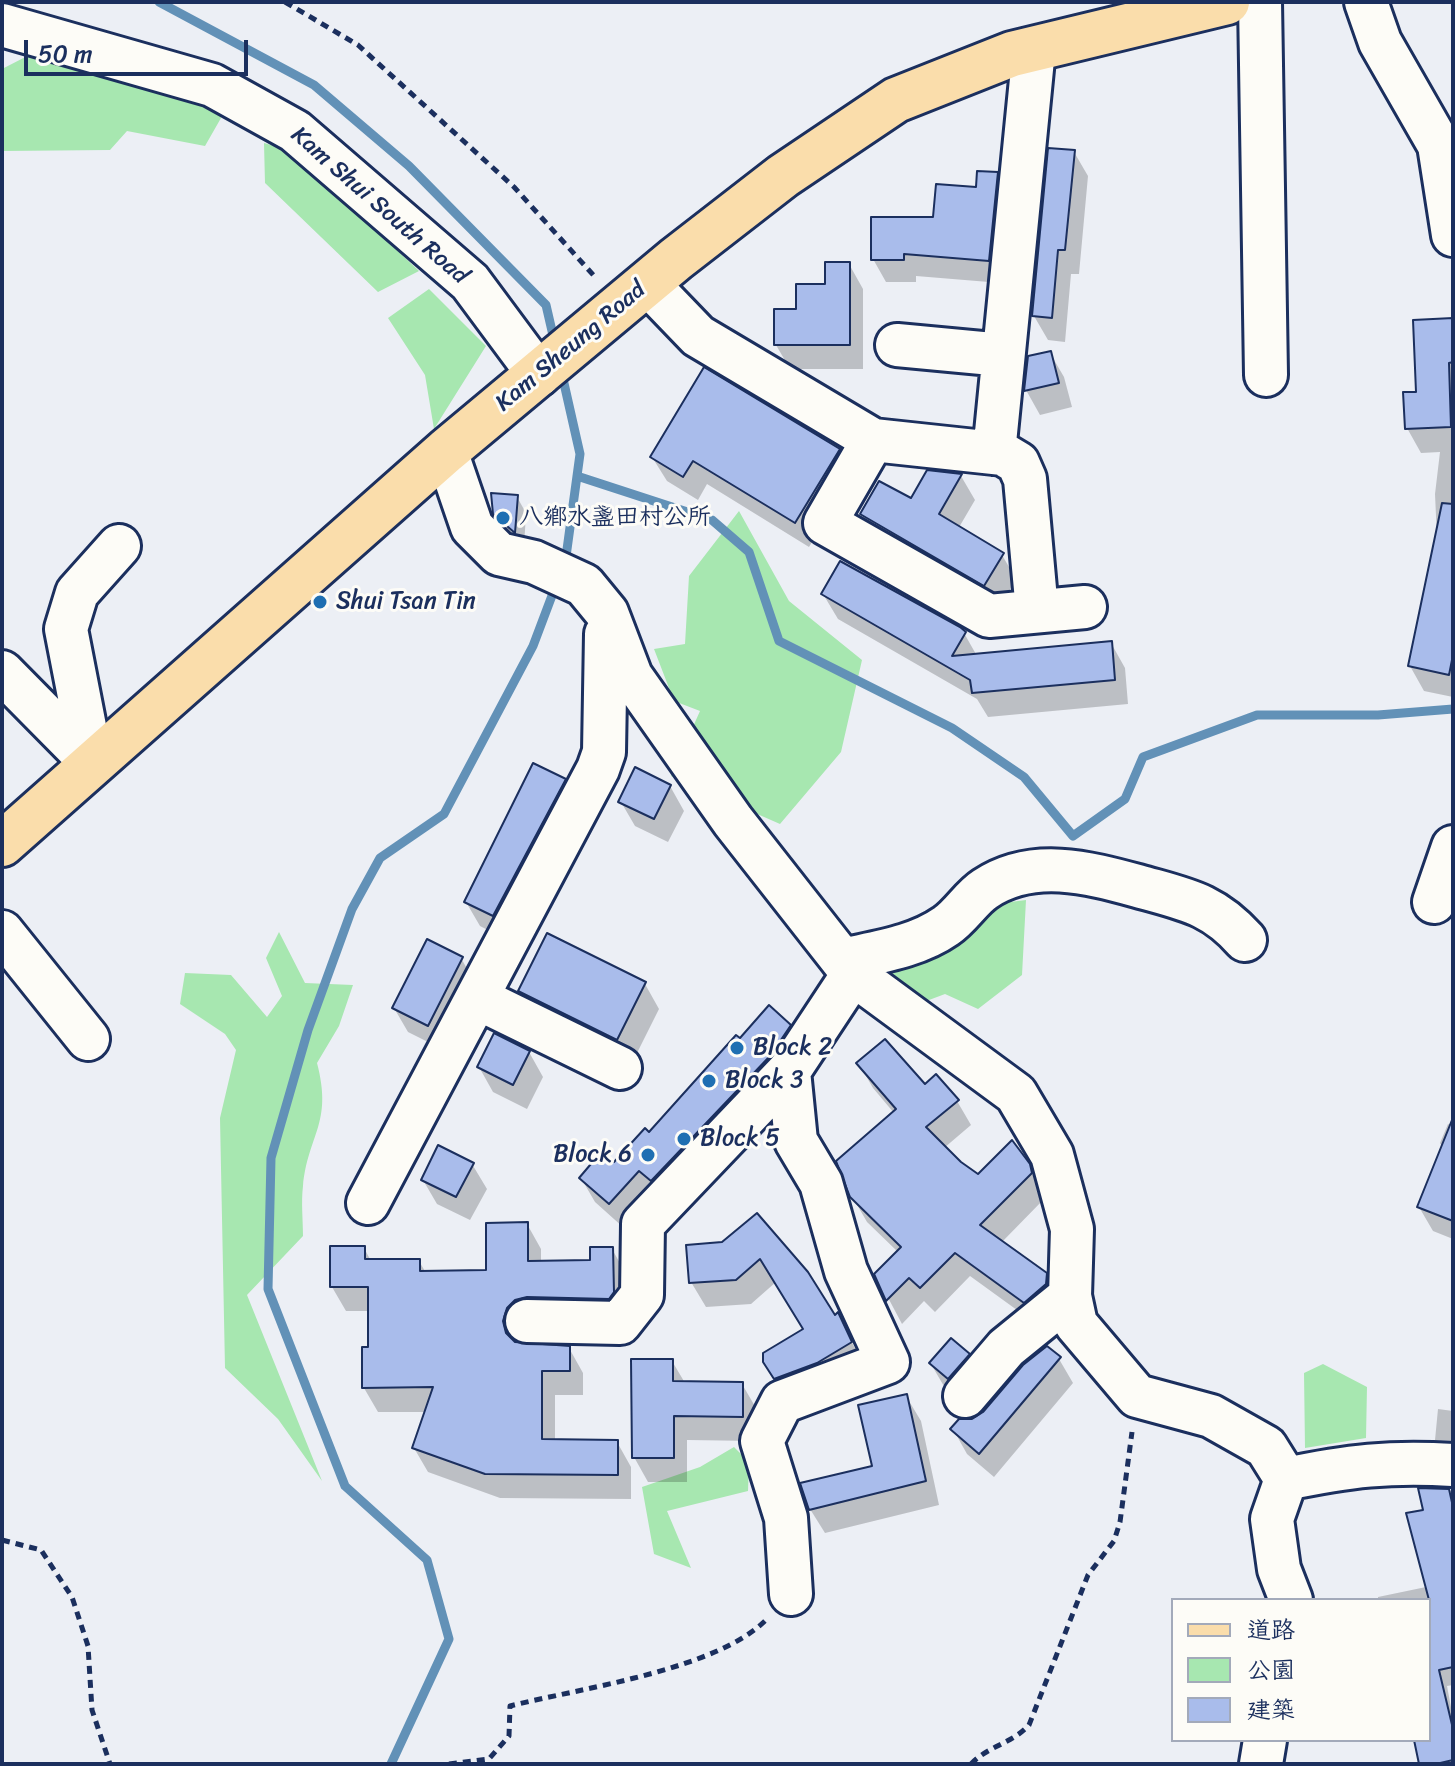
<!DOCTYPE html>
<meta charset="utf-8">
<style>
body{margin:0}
#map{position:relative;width:1455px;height:1766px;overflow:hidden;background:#eceff5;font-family:Sriracha,"LXGW WenKai TC",sans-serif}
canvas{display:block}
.frame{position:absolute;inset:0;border:4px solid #1b2f5e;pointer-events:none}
.legend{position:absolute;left:1171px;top:1598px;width:260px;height:144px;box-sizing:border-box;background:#fdfcf7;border:2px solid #a3aaba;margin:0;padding:10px 14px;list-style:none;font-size:24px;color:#1b2f5e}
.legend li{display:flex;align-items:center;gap:16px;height:40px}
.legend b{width:40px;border:2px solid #a3aaba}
.scale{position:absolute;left:24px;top:40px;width:224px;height:36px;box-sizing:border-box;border:4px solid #1b2f5e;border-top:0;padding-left:10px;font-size:24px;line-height:28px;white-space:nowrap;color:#1b2f5e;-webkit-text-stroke:6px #fdfcf7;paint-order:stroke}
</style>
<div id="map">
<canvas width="1455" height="1766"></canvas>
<div class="frame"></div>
<ul class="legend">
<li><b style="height:10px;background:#faddab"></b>道路</li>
<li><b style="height:22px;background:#a7e7b0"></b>公園</li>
<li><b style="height:22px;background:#a9bceb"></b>建築</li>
</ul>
<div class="scale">50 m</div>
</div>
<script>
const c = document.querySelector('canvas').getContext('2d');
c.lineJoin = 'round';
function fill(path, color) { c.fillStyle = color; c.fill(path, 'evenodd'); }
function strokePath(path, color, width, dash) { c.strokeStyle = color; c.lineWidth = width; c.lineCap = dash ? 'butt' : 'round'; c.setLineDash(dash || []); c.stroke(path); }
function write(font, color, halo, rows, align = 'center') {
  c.font = font + ' Sriracha,"LXGW WenKai TC",sans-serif'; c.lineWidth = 6; c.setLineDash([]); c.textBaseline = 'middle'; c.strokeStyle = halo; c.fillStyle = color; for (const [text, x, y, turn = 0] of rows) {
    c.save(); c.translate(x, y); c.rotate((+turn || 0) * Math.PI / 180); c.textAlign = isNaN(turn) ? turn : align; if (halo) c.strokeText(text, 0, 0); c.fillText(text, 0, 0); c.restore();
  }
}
fill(new Path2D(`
 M78 30 189 60 221 118 205 146 127 131 110 150 2 151V69Z
 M264 143 292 151 419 271 378 292 265 183Z
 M429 289 486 346 434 429 425 375 388 318Z
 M739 511 789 601 862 660 841 752 780 824 671 776 700 711 674 701 654 649 685 644 689 576Z
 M1026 900 1022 975 978 1009 945 994 889 1015 876 969 987 905Z
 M279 932 305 983 353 985 339 1026 317 1063C333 1124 308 1134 303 1186 301 1202 303 1220 303 1236L247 1295 322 1481 278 1419 225 1368 220 1118 236 1050 225 1034 180 1004 185 973 231 975 267 1017 282 996 266 958Z
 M1323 1364 1367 1387 1366 1438 1305 1448 1304 1373Z
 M734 1447 749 1462 748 1491 667 1511 691 1568 654 1554 642 1487 700 1467Z`), '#a7e7b0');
fill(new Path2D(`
 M1074 152 1088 176 1079 274H1071L1065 342 1048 340 1034 316Z
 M996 174 1010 197 1001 283 916 276V282H886L873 259Z
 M849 264 863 289V369H790L776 345 798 311Z
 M1453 320V697L1424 691 1410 666 1437 538 1435 494 1440 452 1421 453 1407 428 1418 394Z
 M1050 353 1064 377 1072 407 1040 415 1026 390Z
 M838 450 852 475 809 547 707 484 698 500 667 481 652 457Z
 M961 476 975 500 958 529 1002 555 1016 579 999 609 876 539 862 514 911 501Z
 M517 497 526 513 524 547 505 530 495 513Z
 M823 594 964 633 977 656 1111 643 1125 668 1128 704 988 717 977 699 838 619Z
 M564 780 578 805 507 940 480 926 466 902Z
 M670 786 684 811 668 842 635 826 621 802Z
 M548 936 645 984 659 1009 632 1063 534 1016 520 991Z
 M461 958 475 983 442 1049 408 1032 394 1008Z
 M789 1026 804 1051 624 1228 595 1202 581 1178 614 1164 650 1135 740 1041Z
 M529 1052 543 1077 527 1109 493 1092 479 1067Z
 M859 1064 957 1101 971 1125 944 1148 978 1177 1028 1166 1045 1198 1001 1243 1045 1274 1060 1299 1039 1326 970 1276 935 1312 924 1301 902 1324 876 1275 898 1252 867 1222 852 1196 894 1113 873 1088Z
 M1448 1124 1453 1126V1239L1433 1231 1419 1207 1443 1148 1440 1143Z
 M472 1164 487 1189 470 1220 437 1204 423 1180Z
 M757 1216 835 1318 838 1315 865 1368 790 1403 762 1356 805 1330 776 1282 751 1304 706 1307 691 1282 723 1244Z
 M527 1224 541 1249V1263L592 1262 612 1249 626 1274 627 1318 520 1333 517 1344 569 1348 583 1373V1395H555V1441L617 1442 631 1467V1499L500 1498 428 1472 414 1448 427 1412H378L364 1388 370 1349V1311H346L332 1287 364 1248 371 1261H419L426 1273 488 1272Z
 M968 1355 982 1379 962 1403 945 1388 931 1364Z
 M1059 1359 1073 1383 994 1477 967 1454 953 1429 973 1421Z
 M672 1361 685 1383 742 1384 756 1408V1441L687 1440V1482H648L634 1457Z
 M906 1396 921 1421 939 1505 825 1533 810 1509 874 1467Z
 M1438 1409 1453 1411V1457L1444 1456 1435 1440Z
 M1420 1490 1453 1491V1685L1447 1686 1453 1718 1429 1725V1600H1378V1597L1426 1587 1425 1511Z
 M1453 1746V1764H1422Z`), '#0003');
strokePath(new Path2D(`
 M159 2 314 85 409 166 546 305 555 344
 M561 370 580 454 565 564
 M577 476 712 520 749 552 779 641 952 728 1024 777 1073 836 1125 799 1143 757 1257 715H1378L1453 709
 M391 1764 449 1639 427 1560 345 1486 268 1289 271 1158 308 1030 352 909 380 858 444 814 533 646 556 585`), '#6291b7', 9);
const building = new Path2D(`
 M1048 148 1075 150 1065 250H1058L1052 318 1032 316Z
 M977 171 998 172 989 261 904 254V260H871V217H933L936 184 976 187Z
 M825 262H850V345H774V309H796V284H825Z
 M1453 318V362L1449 363 1451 427 1405 429 1403 392H1416L1413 320Z
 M1051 351 1059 383 1024 391 1028 356Z
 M704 367 840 449 795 523 693 461 683 477 650 457Z
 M927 470 962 474 939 514 1004 553 984 586 860 514 879 481 911 498Z
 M491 493 518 495 515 533 493 514Z
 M1442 503 1453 504V655L1449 675 1408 666Z
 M840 561 960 627 966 632 952 656 1112 641 1115 680 972 693 970 680 821 594Z
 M533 763 566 779 493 916 464 902Z
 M635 767 671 785 654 819 618 802Z
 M547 933 646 982 617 1040 518 991Z
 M427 939 463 957 428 1026 392 1008Z
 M769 1005 791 1025 770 1056 651 1181 639 1171 609 1204 579 1178 602 1151 614 1162 645 1128 649 1132 736 1035 740 1038Z
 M494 1033 530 1051 513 1085 477 1067Z
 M885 1039 925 1084 936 1074 959 1100 926 1127 961 1162 978 1174 1012 1140 1030 1164 1032 1173 980 1225 1047 1273 1046 1284 1024 1303 955 1253 920 1288 909 1278 886 1301 874 1274 901 1247 850 1197 836 1161 896 1109 856 1063Z
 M1452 1120H1453V1221L1417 1207Z
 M438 1145 474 1163 456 1197 421 1180Z
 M757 1213 808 1272 835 1315 838 1312 852 1342 817 1363 774 1379 763 1362V1353L803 1329 760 1259 736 1280 689 1283 686 1245 722 1242Z
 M528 1222V1261L590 1260V1247H613L614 1292 609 1299 527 1297 515 1300 507 1308 503 1321 506 1333 515 1342 570 1346V1371H542V1439L618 1440V1475L485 1474 412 1448 433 1387 362 1388V1347H368V1287H330V1246H365V1259H420V1271L486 1270V1223Z
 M951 1338 970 1354 948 1379 929 1363Z
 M1047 1346 1061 1357 979 1454 950 1429 959 1419H972L983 1412 1023 1365Z
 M631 1359H673V1381L743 1382V1417L674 1416V1458H632Z
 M907 1394 926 1481 809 1510 800 1483 872 1466 858 1405Z
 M1418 1488 1449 1489 1453 1507V1667L1439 1670 1453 1729V1760L1436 1764H1419L1414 1740H1429V1600L1406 1513 1423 1510Z`);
fill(building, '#a9bceb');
strokePath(building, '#1b2f5e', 2);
const minor = new Path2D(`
 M1260 2 1266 375
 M1366 2 1380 42 1439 145 1453 235
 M2 25 212 85 295 131 470 282 539 375
 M647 283 698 336 873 440 1003 454 1018 463 1025 479 1037 611
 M897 345 1003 355
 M873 440 825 523 989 616 1085 607
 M446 451 472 527 499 554 534 562 584 585 607 613 631 676 733 821 853 974 1016 1094 1052 1155 1072 1229 1070 1296 1076 1324 1137 1396 1211 1416 1266 1447 1286 1479 1272 1519 1279 1569 1291 1600
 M994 453 1034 49
 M2 672 92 763
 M92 763 66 629 77 593 119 546
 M1434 902 1453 847
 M2 932 88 1039
 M842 960C877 952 916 947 946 926 961 916 971 898 985 889 1035 856 1093 874 1145 888 1188 900 1214 905 1245 940
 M477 998 620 1068
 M368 1203 598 769 604 752 606 634
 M527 1321 620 1323 642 1295 643 1224 789 1071
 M965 1396 1006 1348 1070 1296
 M1286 1479C1348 1466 1390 1461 1453 1465
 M791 1594 786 1518 762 1441 782 1402 888 1362 846 1271 821 1183 796 1141 789 1071 853 974
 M1261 1764 1265 1740`);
const major = new Path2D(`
 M2 844 446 451 676 259 783 176 896 100 1012 54 1227 2`);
strokePath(minor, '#1b2f5e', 48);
strokePath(major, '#1b2f5e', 50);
strokePath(new Path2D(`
 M285 2 358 45 514 187 596 278
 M2 1540 41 1550 72 1597 88 1646 92 1710 110 1764
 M449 1764 489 1759 509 1736 510 1706C581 1688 717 1670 767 1619
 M971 1764C988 1746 1013 1743 1029 1725L1088 1575 1114 1541 1120 1522 1132 1432`), '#1b2f5e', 5, [8, 6]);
strokePath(minor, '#fdfcf7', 42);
strokePath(major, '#faddab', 44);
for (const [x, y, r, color] of [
 [503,518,8,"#1f6fb2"],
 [320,602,8,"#1f6fb2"],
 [737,1048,8,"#1f6fb2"],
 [709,1081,8,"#1f6fb2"],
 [684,1139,8,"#1f6fb2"],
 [648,1155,8,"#1f6fb2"]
]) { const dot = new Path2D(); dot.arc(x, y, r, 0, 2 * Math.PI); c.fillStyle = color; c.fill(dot); strokePath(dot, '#fdfcf7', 3); }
write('24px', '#1b2f5e', '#fdfcf7', [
 ["Kam Shui South Road",379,206,41],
 ["Kam Sheung Road",571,347,-40]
]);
write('24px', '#1b2f5e', '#fdfcf7', [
 ["八鄉水盞田村公所",519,518],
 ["Shui Tsan Tin",336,602],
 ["Block 2",753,1048],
 ["Block 3",725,1081],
 ["Block 5",700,1139],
 ["Block 6",632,1155,"right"]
], 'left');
</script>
